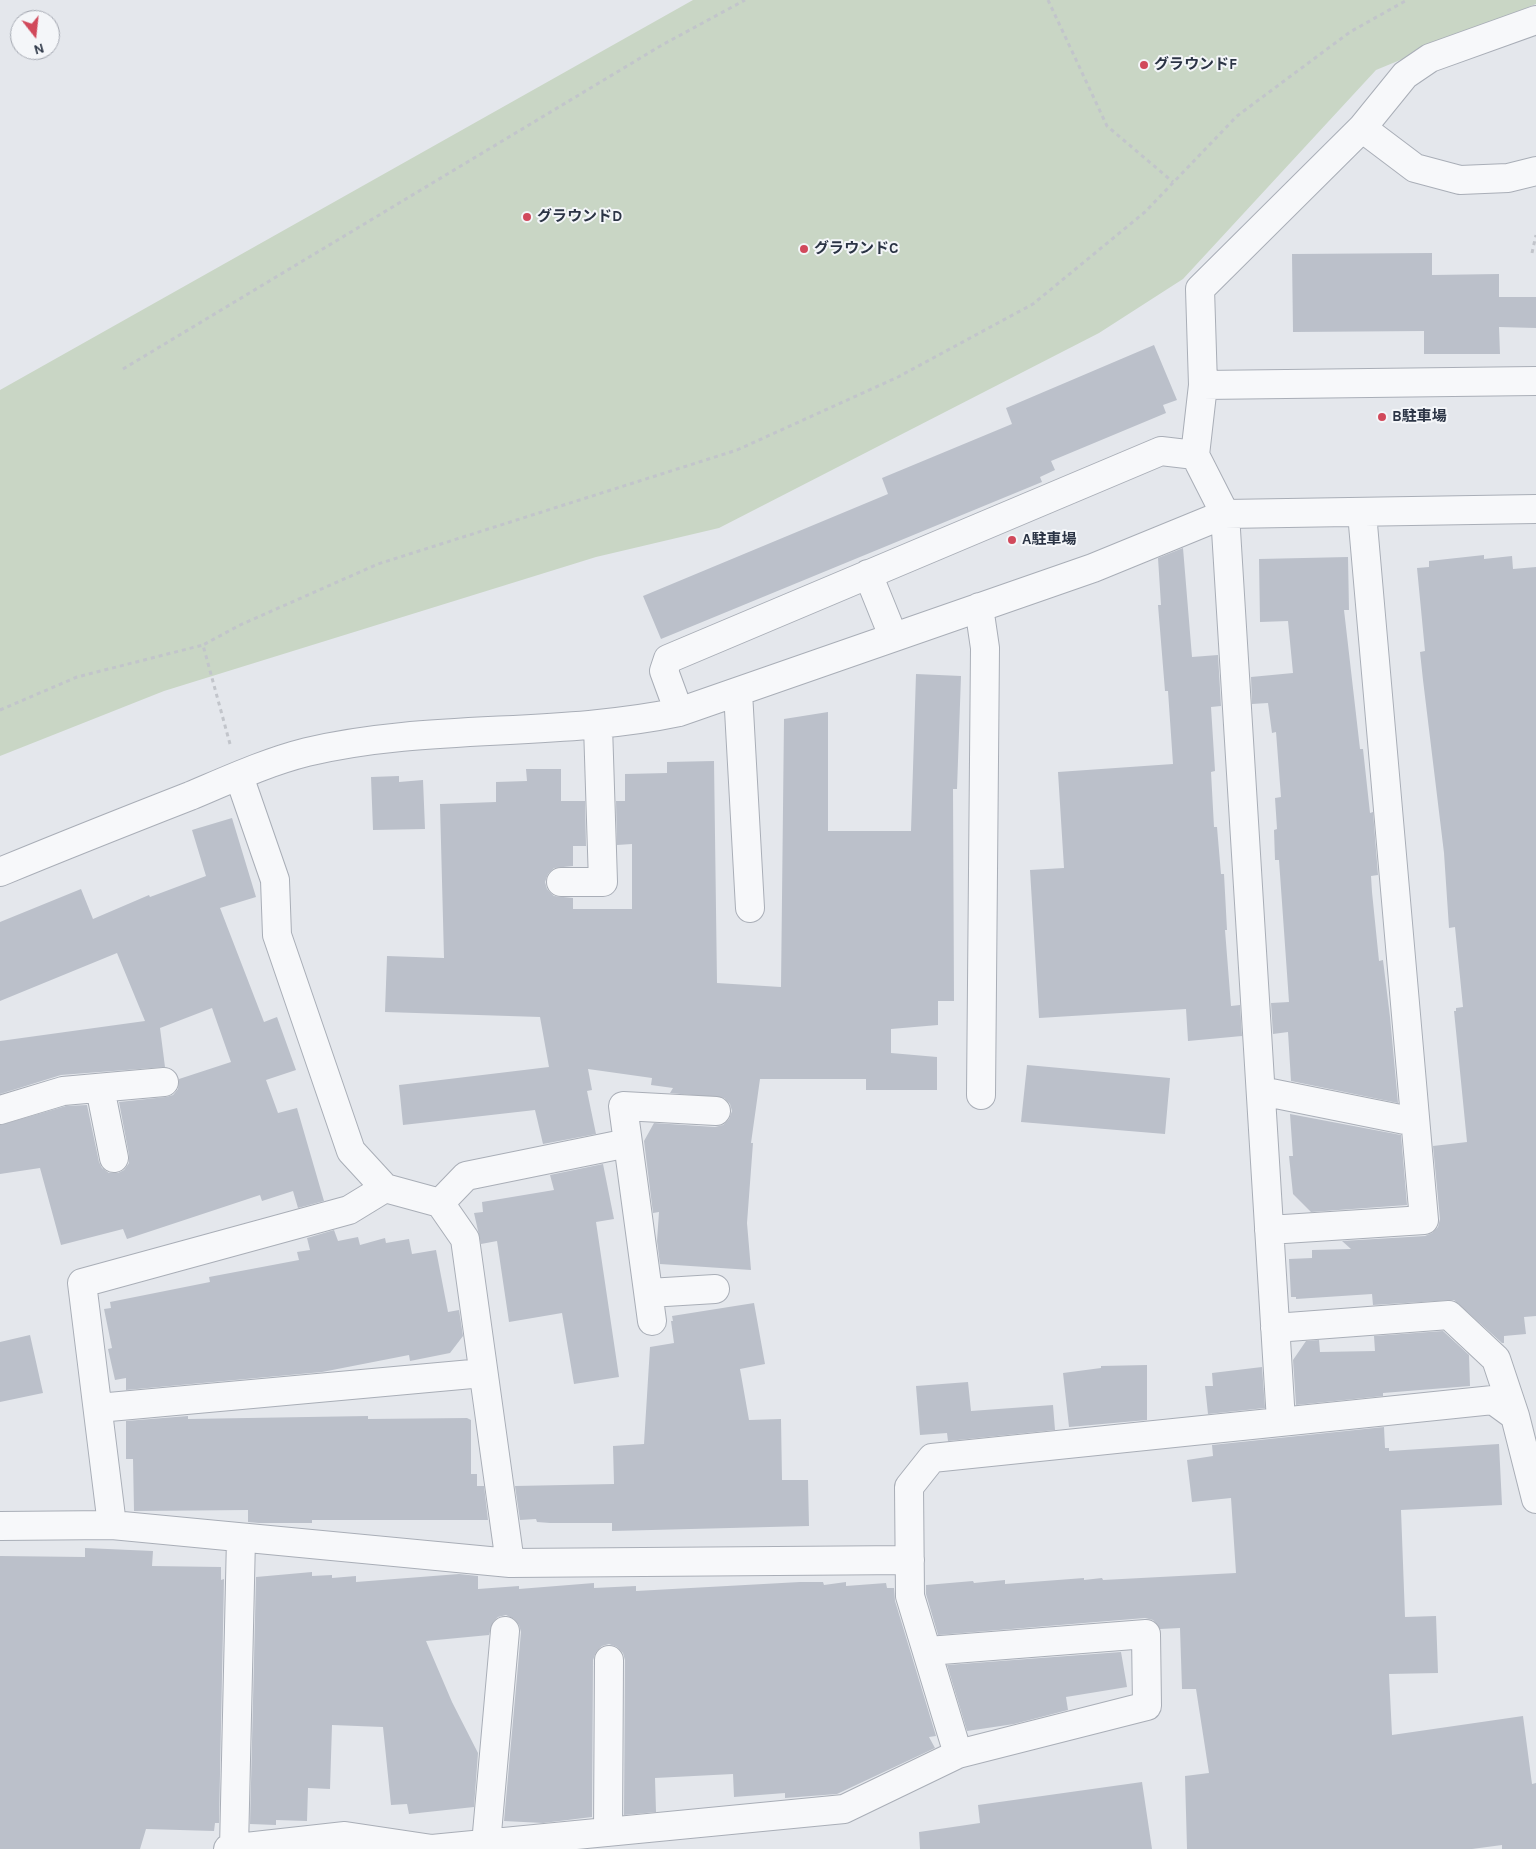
<!DOCTYPE html>
<meta charset="utf-8">
<style>
body{margin:0}
#map{position:relative;width:1536px;height:1849px;overflow:hidden;background:#e4e7ec;font-family:Karla,sans-serif}
canvas{display:block}
.north{position:absolute;left:10px;top:10px;width:50px;height:50px;box-sizing:border-box;background:#f4f6f9;border:1px solid #a4a8b1;border-radius:50%;rotate:164deg;font-size:14px;font-weight:700;line-height:20px;text-align:center;color:#2b3445}
.north::after{content:'';display:block;margin:auto;width:18px;height:22px;background:#d1495b;clip-path:polygon(50% 0,100% 100%,50% 72%,0 100%)}
</style>
<div id="map">
<canvas width="1536" height="1849"></canvas>
<div class="north">N</div>
</div>
<script>
const c = document.querySelector('canvas').getContext('2d');
c.lineJoin = 'round';
function fill(path, color) { c.fillStyle = color; c.fill(path, 'evenodd'); }
function strokePath(path, color, width, dash) { c.strokeStyle = color; c.lineWidth = width; c.lineCap = dash ? 'butt' : 'round'; c.setLineDash(dash || []); c.stroke(path); }
function write(font, color, halo, rows, align = 'center') {
  c.font = font + ' Karla,"Noto Sans JP",sans-serif'; c.lineWidth = 4; c.setLineDash([]); c.textBaseline = 'middle'; c.strokeStyle = halo; c.fillStyle = color; for (const [text, x, y, turn = 0] of rows) {
    c.save(); c.translate(x, y); c.rotate((+turn || 0) * Math.PI / 180); c.textAlign = isNaN(turn) ? turn : align; if (halo) c.strokeText(text, 0, 0); c.fillText(text, 0, 0); c.restore();
  }
}
fill(new Path2D(`
 M693 0H1536V4L1376 70 1183 279 1099 333 719 528 596 557 164 691 0 756V390Z`), '#c9d6c5');
fill(new Path2D(`
 M1432 253V275L1499 274V297H1536V328L1499 327 1500 354H1424V331L1293 332 1292 254Z
 M1154 345 1177 400 1163 405 1166 413 1051 461 1055 470 1040 477 1042 482 661 639 643 596 888 494 882 478 1012 424 1006 408Z
 M1183 548 1192 657 1218 655 1221 706 1211 707 1215 771 1211 772 1214 827H1217L1221 874H1224L1227 930H1225L1231 1006 1240 1005 1242 1036 1188 1041 1186 1009 1039 1018 1030 870 1064 868 1058 772 1173 764 1168 691H1165L1158 605H1161L1158 558Z
 M1484 555V559L1512 556 1513 569 1536 567V1316L1524 1317 1526 1334 1504 1336V1343H1502L1454 1300 1373 1305 1372 1294 1296 1299V1297H1291L1289 1259 1312 1258V1250L1351 1249 1342 1241 1425 1236 1432 1233 1438 1227 1440 1219 1433 1146 1467 1142 1454 1011H1456V1008L1463 1007 1455 927 1449 928 1444 853 1423 680 1420 652 1425 651 1417 568 1429 567V561Z
 M1348 557 1349 610H1344L1360 749H1363L1370 813 1373 812 1378 875 1371 876 1372 892 1379 961 1383 960 1390 1017 1398 1103 1291 1081 1288 1032 1273 1034 1271 1003 1289 1002 1279 860H1275L1274 830 1277 829 1275 798 1281 797 1276 732 1272 733 1268 703 1252 704 1251 677 1293 673 1288 621 1260 622 1259 559Z
 M916 674 961 676 957 789H953L954 1001H938V1025L891 1029V1053L937 1057V1090H866V1079H760L751 1143H753L747 1223 751 1270 660 1264 657 1241 659 1212 653 1213 644 1141 654 1123 715 1127 723 1125 729 1119 732 1111 730 1104 724 1098 670 1093 673 1088 651 1085 652 1078 588 1069 592 1090 587 1091 596 1134 543 1144 535 1110 403 1125 399 1085 549 1067 540 1017 385 1012 387 956 444 958 440 804 496 802V782L527 781 526 769H561V801H585L586 846H573V866L554 868 548 874 545 882 547 889 554 896 573 898V909H632V844L617 845 616 801H625V774L667 773V762L714 761 717 983 781 987 784 719 828 712V831H911Z
 M399 776V782L423 780 425 829 373 830 371 777Z
 M232 818 256 897 220 908 264 1022 277 1017 296 1070 266 1080 278 1113 297 1108 324 1201 298 1208 293 1191 262 1201 260 1195 127 1239 123 1229 61 1245 40 1168 0 1174V1125L66 1106 87 1105 99 1162 102 1168 109 1173H118L124 1170 129 1163V1155L119 1102 166 1097 173 1095 178 1089 179 1079 231 1062 212 1008 160 1028 165 1067 61 1075 0 1094V1041L145 1021 117 953 0 1001V922L81 889 93 919 149 895 150 897 206 876 192 830Z
 M1027 1065 1170 1078 1165 1134 1021 1122Z
 M1290 1114 1401 1135 1407 1205 1311 1212 1293 1194 1289 1156H1293Z
 M603 1164 614 1219 596 1222 619 1377 574 1384 562 1313 509 1322 497 1241 481 1244 474 1213 483 1212 482 1202 554 1190 550 1175Z
 M334 1230 338 1241 358 1237 360 1245 385 1238 386 1243 409 1239 412 1254 436 1250 448 1312 459 1310 463 1336 450 1353 410 1361 409 1355 322 1372 126 1390V1378L115 1380 108 1349 112 1348 104 1309 111 1308 110 1302 210 1282 209 1277 299 1260 297 1252 310 1250 307 1238Z
 M754 1303 765 1364 740 1369 749 1420 781 1419 782 1480H808L809 1526 612 1531V1523H550L537 1522 536 1519 520 1520 515 1486 614 1484 613 1446 644 1444 650 1347 674 1343 671 1321H673L672 1316Z
 M1443 1331 1469 1355 1470 1386 1383 1393V1396L1296 1405 1293 1360 1306 1341 1319 1340 1320 1352 1375 1351 1374 1336Z
 M30 1335 43 1393 0 1402V1342Z
 M1147 1365V1420L1069 1427 1063 1373 1101 1368V1366Z
 M1262 1367 1265 1408 1208 1414 1205 1386H1213L1212 1373Z
 M968 1382 971 1411 1053 1405 1055 1430 948 1441 947 1433 920 1435 916 1386Z
 M188 1416V1419L368 1416V1419L467 1418 471 1420V1474H477V1486H484L488 1520H312V1523H259L248 1522V1510L134 1511 133 1459H126V1421Z
 M1384 1427 1385 1448H1389V1451L1499 1444 1502 1505 1401 1510 1405 1617 1436 1616 1438 1673 1389 1674 1392 1735 1523 1716 1532 1784 1536 1783V1849H1502V1845L1472 1849H1187L1185 1776 1209 1773 1196 1689H1182L1180 1628 1160 1629 1153 1620 1145 1618 938 1635 926 1594V1585L973 1581 974 1583 1005 1580V1584L1084 1578V1580L1102 1578 1103 1580 1236 1573 1231 1498 1192 1502 1187 1460 1213 1456 1212 1445Z
 M85 1548 153 1551 152 1566 221 1567V1580L224 1579 219 1823H215L214 1831 146 1829 140 1849H0V1556L85 1557Z
 M312 1572V1576L332 1575V1578L356 1576V1582L459 1574 478 1576V1589L519 1586V1589L594 1583V1588L636 1586V1591L800 1582H823L824 1585 846 1582V1586L886 1583 887 1588H894L895 1601 936 1736 929 1737 935 1748 837 1794 785 1798V1793L734 1797 733 1774 655 1778 656 1812 624 1815 625 1660 623 1653 617 1647 609 1644 602 1646 596 1652 593 1660 592 1817 543 1823 504 1821 521 1632 519 1625 514 1619 506 1615 498 1617 493 1622 489 1635 426 1641 452 1702 478 1753 474 1807 409 1814 407 1804 391 1805 383 1727 332 1725 330 1789 308 1788 307 1821 276 1820V1825L250 1824 256 1577Z
 M1121 1652 1127 1687 1066 1697 1068 1710 1014 1724 967 1731 947 1665Z
 M1142 1782 1152 1849H920L919 1832 980 1823 978 1805Z`), '#bbc0ca');
const minor = new Path2D(`
 M1362 128 1415 168 1460 180 1508 178 1536 171
 M1203 385 1536 381
 M868 574 893 636
 M979 607 985 648 981 1095
 M738 692 750 908
 M679 712 664 671 668 659 1161 451 1195 455
 M239 776 275 880 277 935 351 1151 385 1188 440 1203 465 1239 510 1563
 M0 872C63 846 126 821 190 796 228 780 267 762 307 752 429 723 556 738 679 712L1093 568 1225 514 1536 509
 M561 882H603L598 726
 M100 1088 114 1158
 M1261 1091 1415 1122
 M0 1110 63 1091 164 1082
 M440 1203 466 1176 628 1143
 M1269 1230 1424 1220 1362 513
 M649 1293 715 1289
 M652 1321 623 1106 716 1111
 M1275 1328 1449 1315 1496 1359 1515 1416
 M98 1408 483 1373
 M1281 1421 1225 514 1195 455 1203 385 1200 289 1362 128 1405 75 1430 58 1536 20
 M112 1525 82 1283 349 1210 385 1188
 M0 1526 112 1525 510 1563 910 1560
 M958 1754 910 1596 909 1487 932 1458 1493 1400 1515 1416 1536 1499
 M608 1832 609 1660
 M486 1844 505 1631
 M234 1848 241 1538
 M228 1849 345 1836 432 1849 844 1809 958 1754 1147 1706 1146 1634 928 1651`);
strokePath(minor, '#a9aeb7', 30);
strokePath(new Path2D(`
 M1048 0 1107 126 1173 182
 M1532 253 1536 235
 M123 369 662 45 745 0
 M0 710 77 677 203 645
 M230 744 203 645 240 625 378 564 737 450 898 377 1033 304 1145 212 1237 116 1350 32 1407 0`), '#c2c5cb', 3, [4, 4]);
strokePath(minor, '#f7f8fa', 28);
for (const [x, y, r, color] of [
 [1144,65,5,"#d1495b"],
 [527,217,5,"#d1495b"],
 [804,249,5,"#d1495b"],
 [1382,417,5,"#d1495b"],
 [1012,540,5,"#d1495b"]
]) { const dot = new Path2D(); dot.arc(x, y, r, 0, 2 * Math.PI); c.fillStyle = color; c.fill(dot); strokePath(dot, '#f4f6f9', 2); }
write('bold 15px', '#2b3445', '#f4f6f9', [
 ["グラウンドF",1154,65],
 ["グラウンドD",537,217],
 ["グラウンドC",814,249],
 ["B駐車場",1392,417],
 ["A駐車場",1022,540]
], 'left');
</script>
